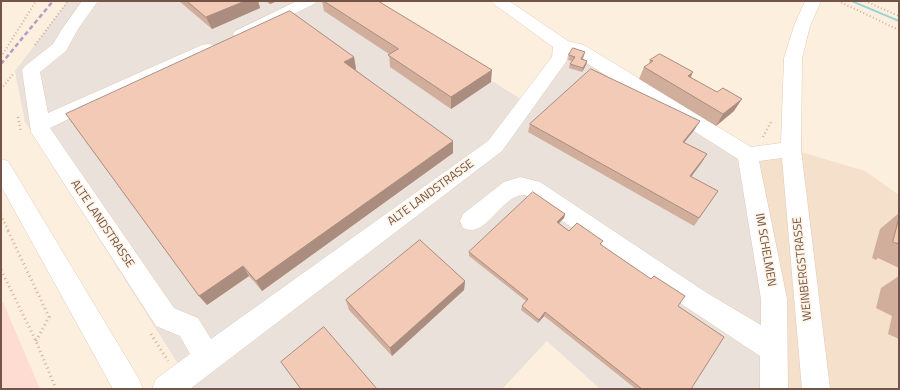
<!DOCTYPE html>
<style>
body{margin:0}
#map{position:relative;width:900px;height:390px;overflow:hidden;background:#fdefde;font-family:"Titillium Web",sans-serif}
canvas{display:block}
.frame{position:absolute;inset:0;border:2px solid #735446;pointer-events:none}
</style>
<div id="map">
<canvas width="900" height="390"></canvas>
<div class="frame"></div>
</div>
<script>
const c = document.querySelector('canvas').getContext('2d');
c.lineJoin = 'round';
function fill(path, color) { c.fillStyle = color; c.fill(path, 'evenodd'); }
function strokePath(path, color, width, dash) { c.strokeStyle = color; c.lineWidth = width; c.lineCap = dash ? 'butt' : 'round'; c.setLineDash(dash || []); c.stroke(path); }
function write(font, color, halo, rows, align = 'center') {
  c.font = font + ' "Titillium Web",sans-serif'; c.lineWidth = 3; c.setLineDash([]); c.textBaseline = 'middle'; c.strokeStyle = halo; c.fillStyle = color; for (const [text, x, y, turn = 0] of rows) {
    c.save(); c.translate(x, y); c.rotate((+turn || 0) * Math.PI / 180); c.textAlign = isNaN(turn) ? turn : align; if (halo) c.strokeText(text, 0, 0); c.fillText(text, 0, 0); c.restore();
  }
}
fill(new Path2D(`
 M791 149 865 171 899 195V389H774L748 155Z`), '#f5e0cc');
fill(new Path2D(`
 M3 302 40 389H1V303Z`), '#fedcd1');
fill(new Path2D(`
 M68 1H365L527 103 562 45 748 155 774 389H600L547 341 502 389H167L189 381 25 122 15 71Z`), '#eae1da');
fill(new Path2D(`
 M849 1H854L899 20V22Z`), '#98d2d8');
const minor = new Path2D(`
 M82 1H98L78 29 66 51 40 72 48 113 202 45 208 44 214 45 216 49 214 53 116 96 50 128 174 308 198 318 211 339 488 141 552 57 553 47 494 4 491 1H509L568 41 584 45 751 147 781 143 784 58 794 26 805 1H821L810 26 802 58 801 149 830 389H802L782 158 759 161 787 299 788 389H760V356L689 309 525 195C505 193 491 228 472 230 469 230 466 229 463 228L460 221 463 214 504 182 520 177 540 182 707 293 761 325V299L738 159 569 52 566 62 502 151 190 389H152L156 379 190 354 180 336 156 326 31 132 22 70 25 66 53 44 62 29Z
 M297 1H317L314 4 247 37 241 39 235 37 233 34 235 31Z
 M1 159 8 161 139 379 143 389H113L1 186Z`);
strokePath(minor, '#e1cbba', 1);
strokePath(new Path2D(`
 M838 1 899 30
 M865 1 899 16
 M35 45 68 1
 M1 57 36 1
 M1 89 14 73`), '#d7ae99', 2, [1, 2.5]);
strokePath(new Path2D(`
 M18 117 21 132
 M763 137 772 120
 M1 215 9 232`), '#d7ae99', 2.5, [1, 3]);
strokePath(new Path2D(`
 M8 231 49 317 36 341
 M1 270 36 341 56 389
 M151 334 168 361`), '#d7ae99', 3, [1, 3.5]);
fill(minor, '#fff');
strokePath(new Path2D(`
 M1 64 53 1`), '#b19ec5', 2.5, [4.5, 3]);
fill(new Path2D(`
 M179 1H258L260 8 212 29Z
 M265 1H277L270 4Z
 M322 1H378L491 82 451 109 390 67 389 54 324 11Z
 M585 52 584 56 583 59 587 61 586 65 582 72 569 68 570 64 572 61 568 60 569 55Z
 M354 57 356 69H355L453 153 262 291 249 276 207 305Z
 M650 60 693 72 691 77 734 111 716 126 639 79 644 67 649 64Z
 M530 124 695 129 684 143 707 154 702 162 691 177 718 191 694 226 528 132Z
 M899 213V268L878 258 876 260 872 258 880 229Z
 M565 214 564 218 559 223 569 231 601 245 678 306 691 389H636L544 316 538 323 521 310 522 306 526 301 469 256V252Z
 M899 276V339L888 334 892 316 876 308 881 288Z
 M465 281 464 290 392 356 349 310 346 300Z`), '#d1ae9c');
fill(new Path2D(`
 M245 1H258L260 8 212 29 206 17Z
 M269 1H277L270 4Z
 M354 57 356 69 347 74 344 62Z
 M587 61 586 65 582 72 583 68Z
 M492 70 491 82 451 109V97Z
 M693 72 687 84 688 76Z
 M742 99 734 111 716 126 723 114Z
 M700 121 695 129 678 150 683 142Z
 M453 141V153L262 291 256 281Z
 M707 154 702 162 685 185 690 176Z
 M565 214 564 218 556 226 557 222Z
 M243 266 249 276 207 305 199 296Z
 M465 281 464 290 392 356 390 348Z
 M545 312 544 316 538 323 539 320Z`), '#aa8d7f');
const building = new Path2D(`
 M187 1H245L206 17Z
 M324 1H378L492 70 451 97 388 55 398 49Z
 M290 11 354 57 344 62 453 141 256 281 243 266 199 296 66 114Z
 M573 48 585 52 581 59 587 61 583 68 570 64 575 57 569 55Z
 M660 54 693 72 688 76 717 92 723 88 742 99 723 114 644 67 653 61 650 60Z
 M591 69 700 121 683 142 707 154 690 176 718 191 699 218 530 124Z
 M533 192 565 214 557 222 569 231 577 223 603 241 600 244 651 279 654 276 685 296 678 306 724 337 691 389H642L545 312 539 320 522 306 528 299 469 252Z
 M899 218V242H898V244L893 242Z
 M420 240 465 281 390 348 346 300Z
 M324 327 377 389H301L281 362Z`);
fill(building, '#f3cab5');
strokePath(building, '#aa8d7f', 1);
write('12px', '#735446', '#fff3e5', [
 ["ALTE LANDSTRASSE",431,193,-36],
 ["ALTE LANDSTRASSE",102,224,56],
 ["IM SCHELMEN",765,250,80],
 ["WEINBERGSTRASSE",803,269,-96]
]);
</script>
